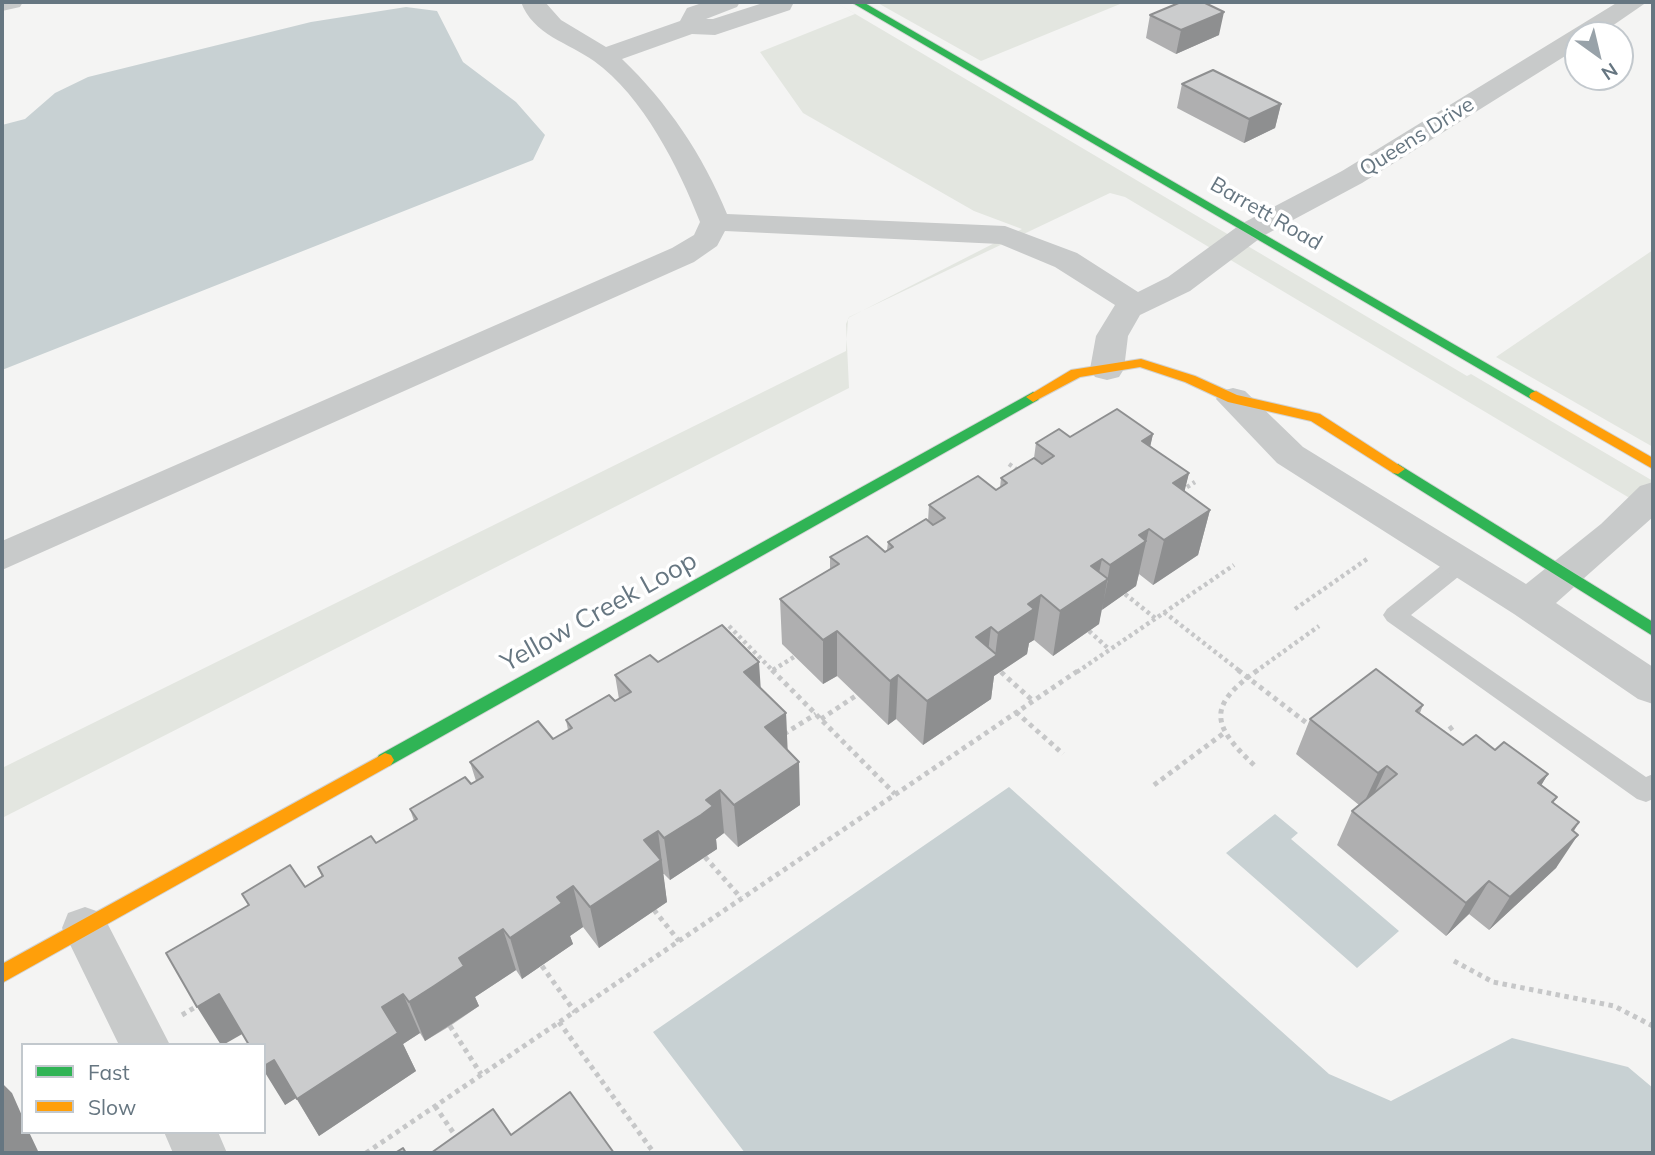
<!DOCTYPE html>
<style>
body{margin:0}
#map{position:relative;width:1655px;height:1155px;overflow:hidden;background:#f4f4f3;font-family:Mulish,sans-serif}
canvas{display:block}
.frame{position:absolute;inset:0;border:4px solid #667681;pointer-events:none}
.legend{position:absolute;left:21px;top:1043px;width:245px;height:91px;box-sizing:border-box;background:#fff;border:2px solid #c2c8cd;margin:0;padding:9px 12px;list-style:none;font-size:21px;color:#667681}
.legend li{display:flex;align-items:center;gap:14px;height:35px}
.legend b{width:35px;border:2px solid #c2c8cd}
.north{position:absolute;left:1564px;top:21px;width:70px;height:70px;box-sizing:border-box;background:#fff;border:2px solid #c2c8cd;border-radius:50%;rotate:146deg;font-size:19px;font-weight:700;line-height:28px;text-align:center;color:#667681}
.north::after{content:'';display:block;margin:auto;width:24px;height:32px;background:#98a2a9;clip-path:polygon(50% 0,100% 100%,50% 72%,0 100%)}
</style>
<div id="map">
<canvas width="1655" height="1155"></canvas>
<div class="frame"></div>
<ul class="legend">
<li><b style="height:9px;background:#30b455"></b>Fast</li>
<li><b style="height:9px;background:#ff9f0a"></b>Slow</li>
</ul>
<div class="north">N</div>
</div>
<script>
const c = document.querySelector('canvas').getContext('2d');
c.lineJoin = 'round';
function fill(path, color) { c.fillStyle = color; c.fill(path, 'evenodd'); }
function strokePath(path, color, width, dash) { c.strokeStyle = color; c.lineWidth = width; c.lineCap = dash ? 'butt' : 'round'; c.setLineDash(dash || []); c.stroke(path); }
function write(font, color, halo, rows, align = 'center') {
  c.font = font + ' Mulish,sans-serif'; c.lineWidth = 7; c.setLineDash([]); c.textBaseline = 'middle'; c.strokeStyle = halo; c.fillStyle = color; for (const [text, x, y, turn = 0] of rows) {
    c.save(); c.translate(x, y); c.rotate((+turn || 0) * Math.PI / 180); c.textAlign = isNaN(turn) ? turn : align; if (halo) c.strokeText(text, 0, 0); c.fillText(text, 0, 0); c.restore();
  }
}
fill(new Path2D(`
 M835 2C1046 126 1256 251 1467 376L1471 374 1653 481V512L1125 197 1110 193 849 317 846 324 849 388 2 818V768L846 351 848 318 1022 229 974 211 803 113 760 52 855 14Z
 M876 2H1125L981 61Z
 M1653 250V447L1496 357Z`), '#e3e6e0');
fill(new Path2D(`
 M406 7 437 11 463 62 516 102 545 135 533 160 2 370V125L25 119 55 93 88 77 311 22Z
 M1009 787 1329 1074 1391 1101 1512 1038 1628 1067 1653 1088V1153H745L653 1032Z
 M1275 814 1298 833 1291 839 1399 931 1357 968 1226 853Z`), '#c8d1d3');
const fast = new Path2D(`
 M851 2H863L1543 396 1536 401 1531 399Z
 M1033 392 1038 394 1040 397 1038 400 391 765 385 767 379 765 376 760 379 755Z
 M1398 464 1653 622V636L1393 473 1391 469Z`);
const slow = new Path2D(`
 M1141 359 1195 376 1237 395 1320 414 1405 469 1398 474 1393 473 1311 421 1228 402 1185 382 1140 367 1080 377 1033 402 1026 397 1071 370Z
 M1536 391 1653 458V469L1531 399 1529 396 1531 393Z
 M385 753 391 755 394 760 391 765 2 983V964Z`);
strokePath(fast, '#d1d2d2', 2);
strokePath(slow, '#d1d2d2', 2);
strokePath(new Path2D(`
 M1009 464 1019 471
 M1181 491 1195 482
 M1125 594 1155 618
 M1295 609 1367 559
 M1164 612 1241 672
 M729 626 774 672
 M1089 631 1109 649
 M773 670 794 657
 M1077 672 1234 565
 M1255 672 1319 626`), '#c6c7c8', 4.5, [3.5, 3.5]);
strokePath(new Path2D(`
 M772 670 895 794
 M1238 670 1308 724
 M1001 672 1033 701
 M1016 712 1063 754
 M821 719 857 695
 M784 734 816 714
 M1442 735 1455 725
 M1254 765C1210 724 1208 705 1258 670
 M1154 785 1224 733
 M705 857 741 898
 M654 910 679 941
 M1454 961 1493 982 1614 1006 1653 1026
 M542 966 575 1012
 M182 1015 199 1005
 M559 1022 654 1153
 M450 1026 481 1074
 M435 1106 459 1141
 M366 1153 1079 670`), '#c6c7c8', 5, [4.5, 4.5]);
fill(new Path2D(`
 M1460 555 1468 557 1471 563 1468 569 1411 615 1646 777 1653 774V799L1646 802 1637 799 1387 621 1383 615 1387 609 1452 557Z`), '#c8caca');
fill(new Path2D(`
 M2 2H23L20 7 2 11Z
 M521 2H545L561 20 606 47 680 21 687 8 705 2H740L737 7 706 19H713L766 2H794L790 10 715 35 692 34 622 59C667 102 703 155 727 214L1005 226 1077 253 1138 292 1168 277 1241 224 1342 171 1618 2H1647L1599 35H1578V48L1362 183 1263 236 1190 291 1140 315 1128 336 1124 369 1119 377 1107 380 1095 377 1090 369 1096 336 1115 305 1055 267 1000 244 725 231 717 246 694 262 2 570V541L672 248 694 235 700 222C679 168 643 96 594 61 569 43 533 35 521 2Z
 M1233 388 1245 391 1303 447 1526 584 1601 524 1640 486 1653 482V517L1556 603 1653 667V704L1638 699 1514 614 1277 463 1216 399 1221 391Z
 M85 907 102 913 170 1045H119L62 928 68 913Z
 M164 1132H218L227 1153H173Z`), '#c8caca');
fill(fast, '#30b455');
fill(slow, '#ff9f0a');
fill(new Path2D(`
 M1150 15 1219 35 1176 54 1146 38Z
 M1182 84 1281 104 1275 128 1244 143 1177 108Z
 M1153 434 1150 446 1189 473 1184 491 1210 510 1198 555 1153 585 1139 574 1136 586 1101 610 1099 624 1053 656 1034 640 1029 643 1027 654 994 676 991 699 923 745 896 719 888 725 837 676 823 684 782 644 780 599 830 569V557L885 552 887 550 888 542 928 521 929 505 996 490 1000 488 1001 478 1034 458 1036 443 1070 437Z
 M658 662 761 688 786 713 787 749 800 805 738 847 724 833 716 839 717 849 705 857 670 880 664 874H663L667 902 599 948 583 927 570 936 573 944 522 979 516 970 475 997 479 1006 450 1026 425 1041 420 1033 403 1044 416 1071 319 1136 296 1098 285 1105 248 905 242 894 305 887 322 877 318 867 376 843 414 821 410 809 471 784 476 781 470 762 553 739 568 730 566 720 619 699 615 675Z
 M1423 705 1420 713 1463 745 1495 750 1548 774 1541 785 1557 797 1553 803 1579 822 1574 831 1556 868 1489 930 1469 914 1446 936 1337 845 1352 811 1359 805 1296 754 1310 719Z`), '#afafb0');
fill(new Path2D(`
 M1224 12 1219 35 1176 54 1181 30Z
 M1281 104 1275 128 1244 143 1249 119Z
 M1153 434 1143 479 1142 441Z
 M1189 473 1178 518 1173 483Z
 M1210 510 1198 555 1153 585 1164 540Z
 M1149 529 1136 586 1102 610 1110 565 1139 535Z
 M1102 559 1096 587 1108 579 1099 624 1053 656 1060 611 1091 566Z
 M1041 595 1034 640 1029 643 1027 654 994 676 991 699 923 745 927 701 976 637 991 627 987 661 995 656 998 633 1028 604Z
 M837 631V676L823 684V640Z
 M759 662 762 707 744 672Z
 M898 675 896 719 888 725 890 681Z
 M786 713 788 757 765 727Z
 M799 762 800 805 738 847 734 805Z
 M1387 766 1371 800 1362 807 1378 773Z
 M1548 774 1527 809 1538 783Z
 M720 790 724 833 716 839 717 849 670 880 664 838 706 800Z
 M1579 822 1562 849 1578 835 1556 868 1489 930 1510 897Z
 M658 831 667 902 599 948 590 907 644 840Z
 M1489 881 1469 914 1446 936 1466 903Z
 M573 886 583 927 570 936 573 944 522 979 510 938 557 897Z
 M503 929 516 970 475 997 479 1006 425 1041 409 1002 459 958Z
 M219 994 244 1033 223 1045H221L197 1007Z
 M403 994 420 1033 403 1044 416 1071 319 1136 297 1099 382 1007Z
 M274 1060 296 1098 285 1105 264 1071V1066Z
 M2 1083 12 1093 23 1118V1132H29L38 1151 33 1153H2Z`), '#8e8f90');
const building = new Path2D(`
 M1181 2H1203L1224 12 1181 30 1150 15Z
 M1213 70 1281 104 1249 119 1182 84Z
 M1117 409 1153 434 1142 441 1189 473 1173 483 1210 510 1164 540 1149 529 1139 535 1146 541 1110 565 1102 559 1091 566 1108 579 1060 611 1041 595 1028 604 1034 609 998 633 991 627 976 637 997 655 927 701 898 675 890 681 837 631 823 640 780 599 839 564 830 557 867 536 885 552 893 547 888 542 926 519 933 525 945 518 929 505 978 476 996 490 1007 483 1001 478 1034 458 1042 464 1054 456 1036 443 1059 429 1070 437Z
 M722 625 759 662 744 672 786 713 765 727 799 762 734 805 720 790 706 800 713 806 701 815 664 838 658 831 644 840 661 860 590 907 573 886 557 897 562 903 510 938 503 929 459 958 464 966 434 986 409 1002 403 994 382 1007 398 1033 297 1099 274 1060 264 1066V1045H249L219 994 197 1007 166 953 249 905 242 894 290 865 305 887 323 876 318 867 371 836 376 843 417 819 410 809 465 777 471 784 483 777 470 762 538 721 553 739 572 728 566 720 609 695 615 701 631 692 615 675 650 655 658 662Z
 M1376 669 1423 705 1416 711 1463 745 1476 735 1495 750 1504 742 1548 774 1538 783 1557 797 1552 802 1579 822 1572 830 1578 835 1510 897 1489 881 1466 903 1352 811 1397 774 1387 766 1378 773 1310 719Z
 M570 1092 614 1153H431L493 1109 511 1135Z
 M403 1148 406 1153H395Z`);
fill(building, '#cbcccd');
strokePath(building, '#8e8f90', 2);
write('21px', '#667681', '#fff', [
 ["Queens Drive",1417,137,-32],
 ["Barrett Road",1266,214,30]
]);
write('26px', '#667681', '#fff', [
 ["Yellow Creek Loop",599,612,-29]
]);
</script>
